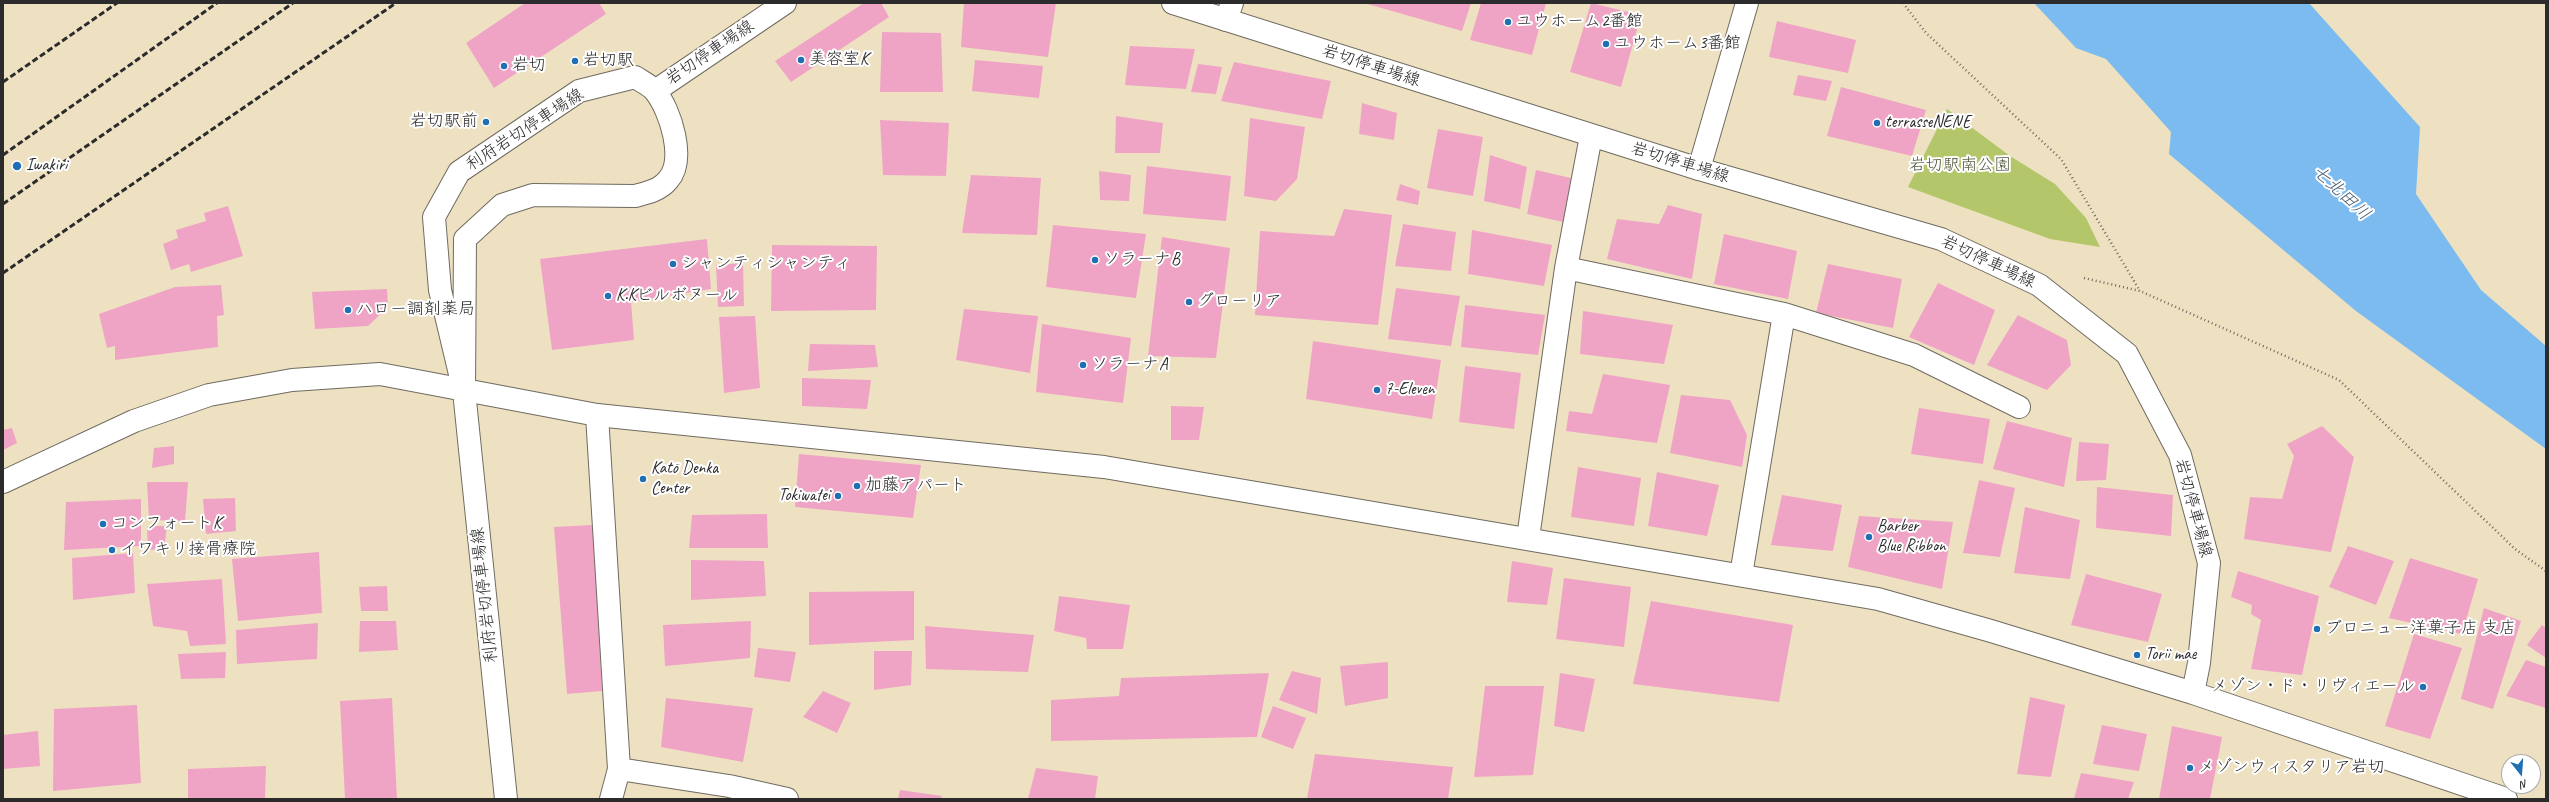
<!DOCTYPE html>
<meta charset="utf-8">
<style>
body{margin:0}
#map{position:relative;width:2549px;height:802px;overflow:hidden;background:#eee1c2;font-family:Caveat,sans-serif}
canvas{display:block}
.frame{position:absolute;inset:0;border:4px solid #2b2b2b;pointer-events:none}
.north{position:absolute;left:2501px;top:754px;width:40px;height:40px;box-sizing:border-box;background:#fff;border:1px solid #aaa;border-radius:50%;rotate:163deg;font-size:11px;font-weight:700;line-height:16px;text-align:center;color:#2b2b2b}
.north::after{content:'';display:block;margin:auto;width:14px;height:18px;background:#1f6fb2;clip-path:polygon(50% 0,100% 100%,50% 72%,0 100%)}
</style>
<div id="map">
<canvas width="2549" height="802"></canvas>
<div class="frame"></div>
<div class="north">N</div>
</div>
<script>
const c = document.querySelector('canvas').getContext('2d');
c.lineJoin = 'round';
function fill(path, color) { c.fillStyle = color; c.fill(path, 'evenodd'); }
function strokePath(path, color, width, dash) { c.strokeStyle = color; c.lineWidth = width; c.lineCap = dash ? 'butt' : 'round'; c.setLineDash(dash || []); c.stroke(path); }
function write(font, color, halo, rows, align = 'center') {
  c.font = font + ' Caveat,"Klee One",sans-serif'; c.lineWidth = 4; c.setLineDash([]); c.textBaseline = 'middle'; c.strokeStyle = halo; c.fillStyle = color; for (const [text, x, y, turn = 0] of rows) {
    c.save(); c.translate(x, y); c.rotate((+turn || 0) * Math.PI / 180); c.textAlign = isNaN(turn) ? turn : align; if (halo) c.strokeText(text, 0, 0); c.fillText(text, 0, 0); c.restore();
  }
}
fill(new Path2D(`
 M1947 109 2010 156 2055 184 2086 218 2100 247 2050 239 1908 187Z`), '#b3c669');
fill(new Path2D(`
 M2034 3H2309L2420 127 2416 194 2481 290 2546 346V449L2356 311 2169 154 2171 132 2106 59 2076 48Z`), '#7bbbef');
fill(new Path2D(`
 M525 3H599L606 14 494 88 466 43Z
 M864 3H881L889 17 791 82 775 61Z
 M964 3H1056L1048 57 961 47Z
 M1364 3H1471L1462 31Z
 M1481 3H1546L1532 55 1470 40Z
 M1591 3 1641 15 1621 87 1570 72Z
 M1777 21 1856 40 1848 73 1769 57Z
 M882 32 941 33 943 92H880Z
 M1130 46 1195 49 1186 89 1125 85Z
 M975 60 1043 66 1039 98 972 91Z
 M1234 62 1331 81 1322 119 1221 101Z
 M1198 64 1222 67 1216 94 1191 92Z
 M1798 75 1832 81 1826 101 1793 95Z
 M1841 87 1926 110 1912 156 1827 136Z
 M1362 103 1397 113 1394 140 1359 134Z
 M1116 116 1163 123 1160 153H1115Z
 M1250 118 1305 127 1297 179 1276 201 1244 196Z
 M880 120 949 123 946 176 883 175Z
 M1438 129 1483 137 1473 196 1427 188Z
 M1490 155 1527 167 1520 209 1484 201Z
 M1147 166 1231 176 1226 221 1143 214Z
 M1536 170 1571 178 1563 222 1527 214Z
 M1099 171 1131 175 1129 201 1100 200Z
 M971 175 1041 178 1037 235 962 233Z
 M1400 184 1420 191 1418 205 1396 200Z
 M1668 205 1702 214 1692 279 1607 259 1617 219 1659 224Z
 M228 206 243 256 191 272 189 264 171 270 163 244 178 238 176 230 206 221 204 213Z
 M1344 209 1392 215 1378 325 1255 315 1260 231 1334 236Z
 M1403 224 1456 232 1451 271 1395 266Z
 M1053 225 1146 234 1136 298 1046 287Z
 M1472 230 1552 245 1544 286 1468 274Z
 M1724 234 1797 251 1788 299 1714 284Z
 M1162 237 1230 248 1216 358 1148 356Z
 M707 239 711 289 631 302 634 340 552 350 540 259Z
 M772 245 877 246 876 310 771 311Z
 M743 263 744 306 718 307 716 265Z
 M1828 264 1902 279 1893 328 1816 313Z
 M1938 283 1995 310 1974 365 1909 337Z
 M221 285 224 315 217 316 218 347 115 360V346L107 348 99 314 175 287Z
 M1396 288 1460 296 1451 346 1388 339Z
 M387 289 388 307 368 326 315 329 312 292Z
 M1465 305 1545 315 1538 355 1461 347Z
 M964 309 1038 316 1030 373 956 360Z
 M1583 311 1673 325 1664 364 1580 354Z
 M2018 315 2067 340 2071 365 2047 390 1987 365Z
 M755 316 760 388 724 393 719 317Z
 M1042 324 1131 338 1123 403 1036 392Z
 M1313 341 1441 360 1432 419 1306 399Z
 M810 344 875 345 878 367 808 371Z
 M1465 366 1521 373 1514 429 1459 422Z
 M1603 374 1670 385 1657 443 1566 431 1569 411 1592 414Z
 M802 378 871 380 867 409 802 406Z
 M1681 395 1730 400 1747 435 1742 467 1670 453Z
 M1171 406 1204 407 1199 440H1171Z
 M1919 408 1990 419 1983 464 1911 454Z
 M2007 421 2072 438 2064 487 1993 469Z
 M2322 426 2354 457 2331 552 2244 539 2250 497 2282 499 2294 456 2287 444Z
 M12 428 17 443 3 450V430Z
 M2079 442 2109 444 2106 480 2076 481Z
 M174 446V464L152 468 154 448Z
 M799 454 921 465 913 518 795 507Z
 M1578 467 1641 478 1634 526 1571 517Z
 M1657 472 1719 485 1707 536 1648 526Z
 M1979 480 2015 488 2000 557 1963 553Z
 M147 482H188L185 521 149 520Z
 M2097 487 2173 495 2171 536 2096 528Z
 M1782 495 1842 505 1833 551 1771 545Z
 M235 498 236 531 206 534 203 499Z
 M141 499V546L64 550 66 502Z
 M2025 507 2080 520 2070 579 2014 573Z
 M767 514 768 548H689L692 515Z
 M1859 516 1953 522 1942 589 1848 567Z
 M593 525 602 691 567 694 554 527Z
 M147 526H167L164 549 148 550Z
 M2348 546 2394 561 2376 605 2329 587Z
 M319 552 322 613 238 621 232 559Z
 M133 553 135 593 73 600 72 558Z
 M2410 558 2478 579 2462 634 2389 618Z
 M691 560 764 561 766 596 691 600Z
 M1512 561 1553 568 1547 605 1507 602Z
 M2238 571 2319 596 2302 675 2251 669 2261 620 2251 614 2252 605 2231 597Z
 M2086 574 2162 594 2148 642 2071 625Z
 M1564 578 1631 587 1624 647 1556 639Z
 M222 579 226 644 190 646 187 631 153 626 147 584Z
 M387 586 388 611H361L359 587Z
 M914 591V640L809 645V592Z
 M1059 596 1130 605 1123 649H1087L1086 638 1054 631Z
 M1651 601 1793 625 1779 702 1633 684Z
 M2484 608 2521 621 2493 709 2461 699Z
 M360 621H396L398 650 359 652Z
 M751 621 750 658 665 666 663 625Z
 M318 623 317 659 237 664 236 630Z
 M2542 625 2546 628V658L2527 645Z
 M925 626 1034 635 1028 672 926 669Z
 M2414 634 2462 648 2430 739 2385 726Z
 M758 648 796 652 790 682 754 677Z
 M874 651H912L911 685 874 690Z
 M226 652 225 678 181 679 178 654Z
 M2526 660 2546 667V708L2506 696Z
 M1388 662V698L1345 706 1340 666Z
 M1292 671 1321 678 1317 714 1279 700Z
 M1269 673 1257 737 1051 741V700L1119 696 1121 678Z
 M1560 673 1595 679 1584 732 1554 726Z
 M1485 686H1544L1533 775 1474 777Z
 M823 691 851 703 837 733 803 717Z
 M2030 697 2065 705 2051 777 2017 774Z
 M392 698 397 799H345L340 701Z
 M666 698 753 708 743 762 661 747Z
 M137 705 141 783 53 791 54 709Z
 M1273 706 1306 718 1293 749 1261 737Z
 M2102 725 2147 734 2139 771 2093 764Z
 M2172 726 2222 737 2210 799H2159Z
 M38 731 40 766 3 769V735Z
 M1315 754 1453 767 1448 799H1307Z
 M266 766 265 799H188V769Z
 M1036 768 1098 776 1095 799H1028Z
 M2081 773 2134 782 2128 799H2074Z
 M900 790 942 796 941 799H898Z`), '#f0a4c5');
const street = new Path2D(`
 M1226 20 1232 3
 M1699 169 1747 3
 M1566 268 1784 314 1914 355 2019 407
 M597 415 619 769 611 799
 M1528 538 1566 268 1591 136
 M1741 575 1784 314
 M619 769 729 786 787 799`);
const secondary = new Path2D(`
 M1173 3 1699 169 1941 239 2039 285 2127 354 2180 455 2209 563 2199 663 2193 693
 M655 91 785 3
 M464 391 465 239 502 205 533 195 635 196C647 193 660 190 668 180 686 160 671 111 655 91 651 86 641 81 635 77L579 91 459 172 434 217 440 290 464 391 506 799
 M3 482 134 421 209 395 292 380 380 374 597 415 1104 467 1878 599 1991 631 2193 693 2506 799`);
strokePath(street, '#6f6b60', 24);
strokePath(secondary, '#6f6b60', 24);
strokePath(new Path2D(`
 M1903 3 1926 33 2061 159 2140 291
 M2084 278 2140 291 2339 380 2515 549 2546 571`), '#6f6b60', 2.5, [1, 3]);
strokePath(street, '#fff', 22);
strokePath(secondary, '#fff', 22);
strokePath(new Path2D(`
 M3 82 117 3
 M3 155 217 3
 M3 204 293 3
 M3 273 396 3`), '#2b2b2b', 3, [6, 3]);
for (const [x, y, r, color] of [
 [1508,22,4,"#1f6fb2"],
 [1606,44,4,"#1f6fb2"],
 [801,60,4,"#1f6fb2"],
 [575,61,4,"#1f6fb2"],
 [504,66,4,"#1f6fb2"],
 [486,122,4,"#1f6fb2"],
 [1877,123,4,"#1f6fb2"],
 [17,166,5,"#1f6fb2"],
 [1095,260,4,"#1f6fb2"],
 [673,264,4,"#1f6fb2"],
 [608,296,4,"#1f6fb2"],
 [1189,302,4,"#1f6fb2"],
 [348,310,4,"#1f6fb2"],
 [1083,365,4,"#1f6fb2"],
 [1377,390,4,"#1f6fb2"],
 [643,479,4,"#1f6fb2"],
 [857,486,4,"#1f6fb2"],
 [838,496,4,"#1f6fb2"],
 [103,524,4,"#1f6fb2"],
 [1869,537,4,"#1f6fb2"],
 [112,550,4,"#1f6fb2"],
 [2317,629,4,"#1f6fb2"],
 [2137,655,4,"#1f6fb2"],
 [2423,687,4,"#1f6fb2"],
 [2190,768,4,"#1f6fb2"]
]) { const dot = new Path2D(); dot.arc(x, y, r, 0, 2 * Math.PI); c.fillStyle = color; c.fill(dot); strokePath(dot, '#fff', 1.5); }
write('17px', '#2b2b2b', '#fff', [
 ["ユウホーム2番館",1516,22],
 ["ユウホーム3番館",1614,44],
 ["美容室K",809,60],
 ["岩切駅",583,61],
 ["岩切",512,66],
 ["岩切駅前",478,122,"right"],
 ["terrasseNENE",1885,123],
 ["Iwakiri",26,166],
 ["ソラーナB",1103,260],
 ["シャンティシャンティ",681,264],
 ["K.Kビルボヌール",616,296],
 ["グローリア",1197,302],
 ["ハロー調剤薬局",356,310],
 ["ソラーナA",1091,365],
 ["7-Eleven",1385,390],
 ["Katō Denka",651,469],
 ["Center",651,489],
 ["加藤アパート",865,486],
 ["Tokiwatei",830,496,"right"],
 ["コンフォートK",111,524],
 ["Barber",1877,527],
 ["Blue Ribbon",1877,547],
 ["イワキリ接骨療院",120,550],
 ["ブロニュー洋菓子店 支店",2325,629],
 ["Torii mae",2145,655],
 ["メゾン・ド・リヴィエール",2415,687,"right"],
 ["メゾンウィスタリア岩切",2198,768]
], 'left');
write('17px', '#2b2b2b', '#fff', [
 ["岩切停車場線",710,53,-34],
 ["岩切停車場線",1371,66,18],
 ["利府岩切停車場線",525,130,-33],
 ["岩切停車場線",1680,163,17],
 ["岩切停車場線",1988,262,25],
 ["岩切停車場線",2193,508,75],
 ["利府岩切停車場線",485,595,-96]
]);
write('17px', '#545a3e', '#fff', [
 ["岩切駅南公園",1960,166]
]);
write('italic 18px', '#475d70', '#fff', [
 ["七北田川",2341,193,43]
]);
</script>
